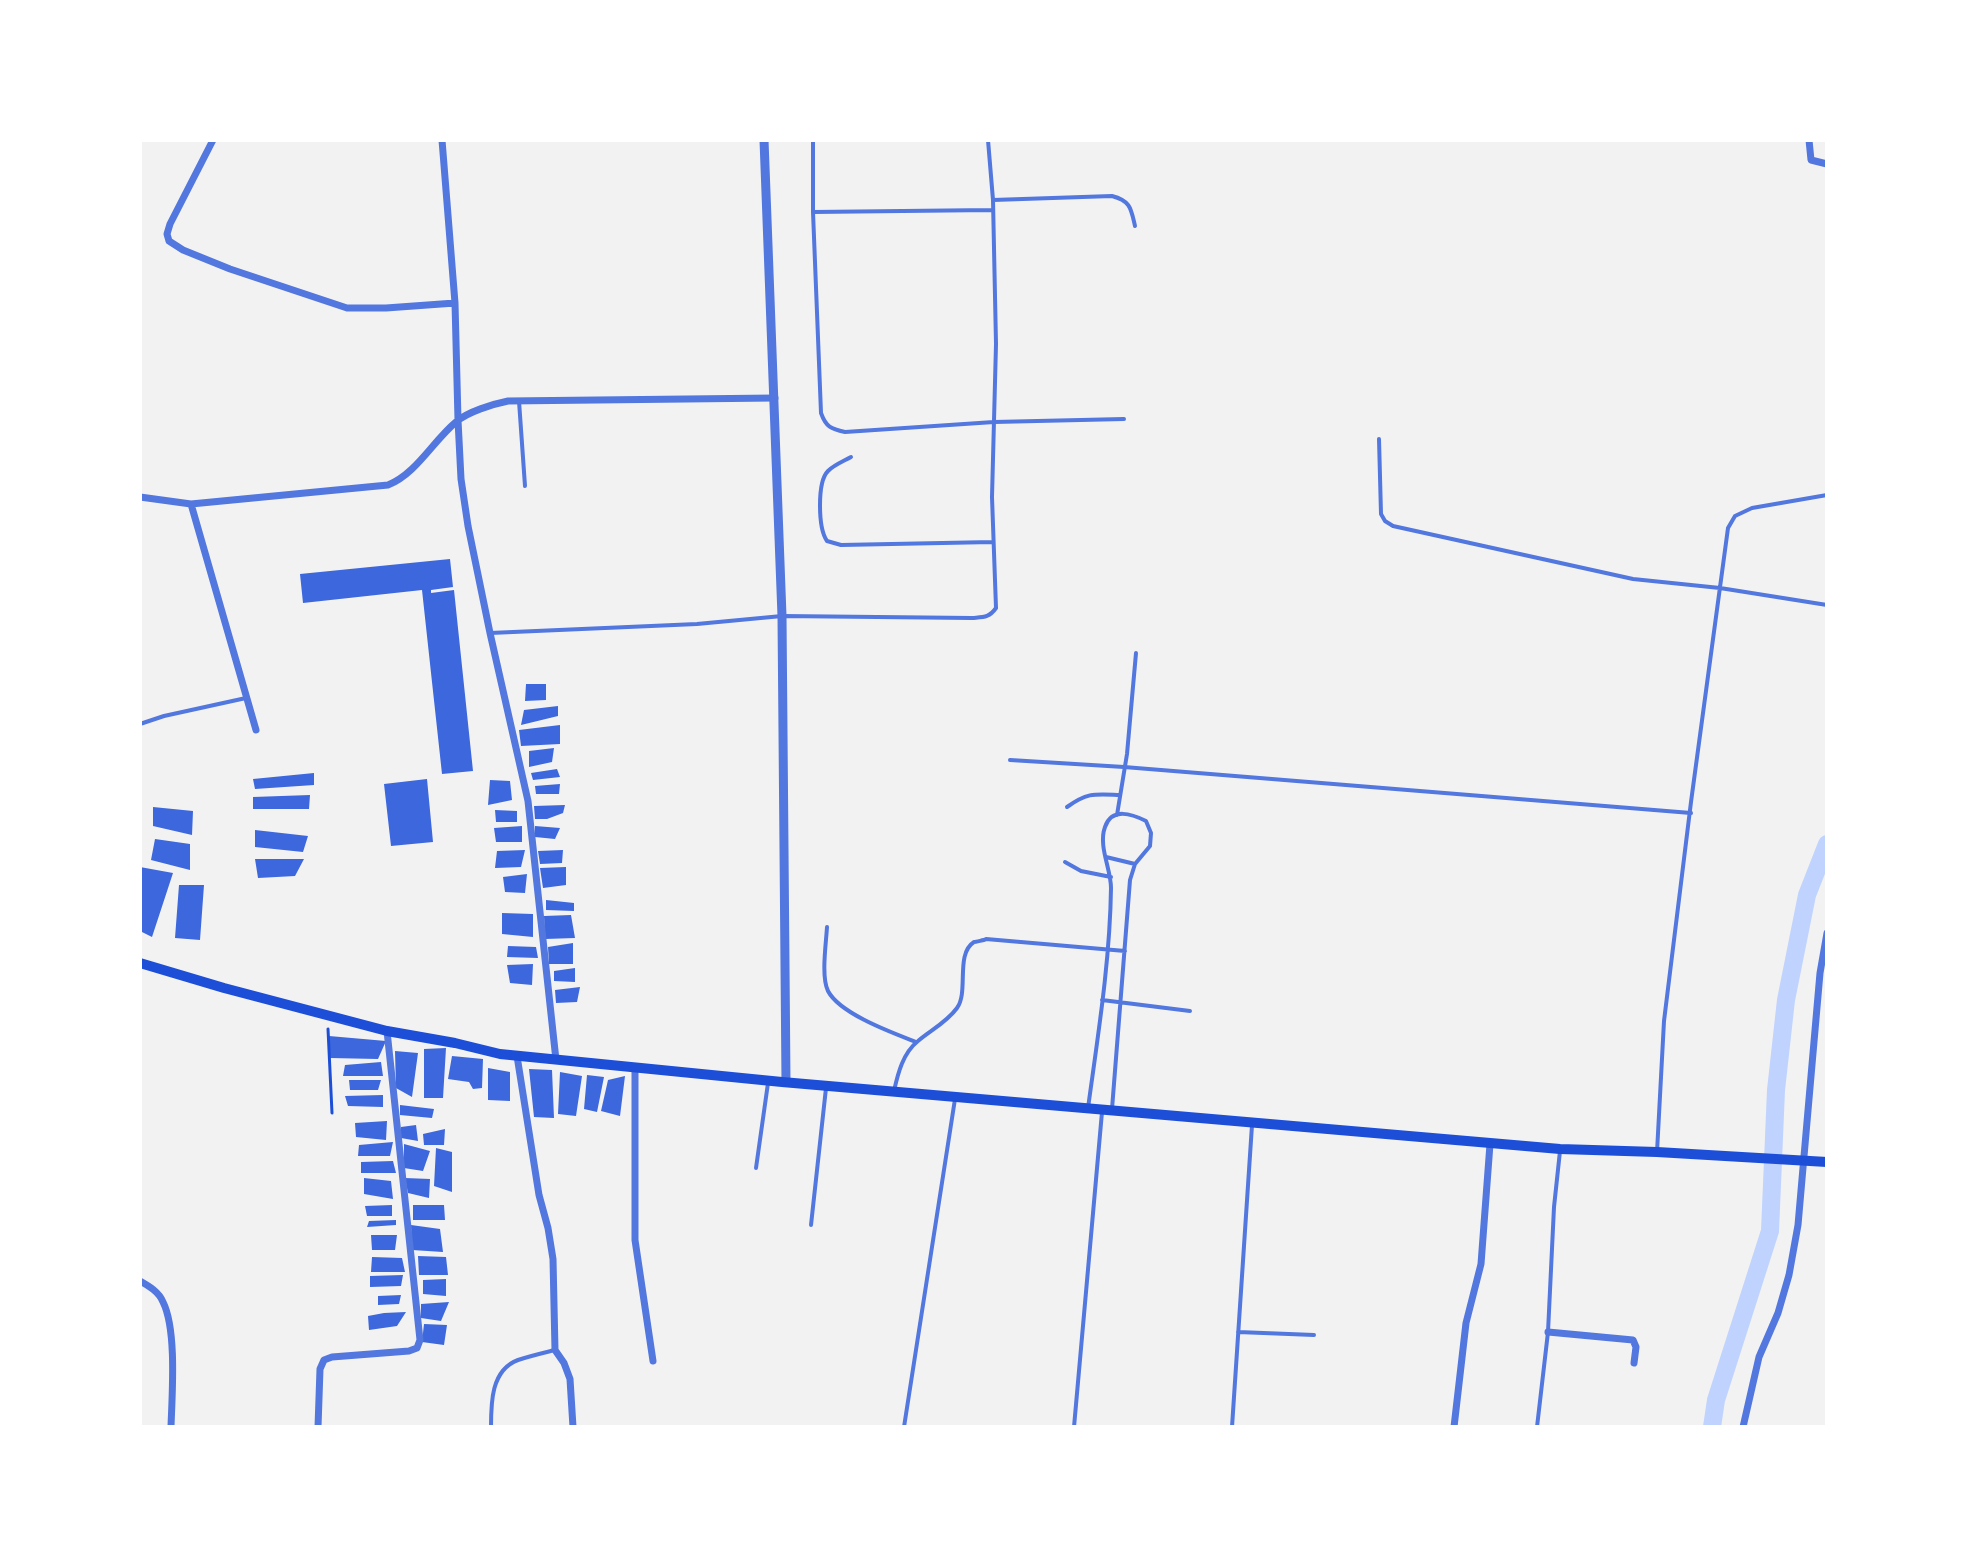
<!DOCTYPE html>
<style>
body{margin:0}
#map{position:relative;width:1967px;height:1567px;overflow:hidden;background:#f2f2f2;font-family:"Times New Roman",serif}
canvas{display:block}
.frame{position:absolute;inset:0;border:142px solid #fff;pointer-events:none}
</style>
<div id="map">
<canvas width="1967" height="1567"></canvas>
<div class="frame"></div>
</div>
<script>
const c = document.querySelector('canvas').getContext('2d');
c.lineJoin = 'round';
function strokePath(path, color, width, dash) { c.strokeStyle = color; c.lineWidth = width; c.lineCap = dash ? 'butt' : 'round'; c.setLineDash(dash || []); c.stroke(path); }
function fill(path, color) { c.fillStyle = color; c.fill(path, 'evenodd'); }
strokePath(new Path2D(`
 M1712 1427 1716 1400 1770 1231 1776 1090 1786 1000 1807 895 1827 844`), '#bfd3fe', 18);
fill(new Path2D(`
 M450 559 453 587 431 590V593L454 590 473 771 442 774 422 590 303 603 300 574Z
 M526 684H546V700L525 701Z
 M558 706V716L521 725 524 710Z
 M560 725V744L521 746 519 730Z
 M554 748 552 762 529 767V751Z
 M557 769 560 777 533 780 531 773Z
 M314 773V785L255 789 253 779Z
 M427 779 433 842 391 846 384 784Z
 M490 780 510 781 512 800 488 805Z
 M560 784 559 794H536L535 786Z
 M310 795 309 809H253V797Z
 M565 805 563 813 547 819H535L534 806Z
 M153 807 193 811 192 835 153 826Z
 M495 810 517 811V822H496Z
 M522 826V842H496L494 828Z
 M535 826 560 828 555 839 535 837Z
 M255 830 308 836 303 852 255 847Z
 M155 839 190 844V870L151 860Z
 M525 850 521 867 495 868 497 851Z
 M563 850 562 863 540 864 538 851Z
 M255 859H304L295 876 258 878Z
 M140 867 173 873 152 937 140 931Z
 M566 867V885L543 888 540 868Z
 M527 874 525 893 505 892 503 877Z
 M179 885H204L200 940 175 938Z
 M546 900 574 903V911L546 910Z
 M502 913 533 914V937L502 934Z
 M571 915 575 938 545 939 544 916Z
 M573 943V964H549L548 947Z
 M508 946 536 947 538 958 507 957Z
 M533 964 532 985 510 983 507 965Z
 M575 968V982L554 981V971Z
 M580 987 577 1002 556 1003 555 990Z
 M329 1036 386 1041 378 1059 330 1058Z
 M446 1048 443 1098H424V1049Z
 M395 1051 418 1053 412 1097 396 1088Z
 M452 1056 483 1059 482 1088 473 1089 469 1082 448 1079Z
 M381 1062 383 1076H343L345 1065Z
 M488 1068 510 1072V1101L488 1100Z
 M529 1069 552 1070 554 1118 534 1117Z
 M560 1072 582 1076 576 1116 558 1114Z
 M587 1075 604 1077 597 1112 584 1109Z
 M625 1076 620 1116 601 1111 608 1080Z
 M349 1080H381L378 1090H350Z
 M383 1095V1107L348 1106 345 1096Z
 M400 1105 434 1109 432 1118 400 1115Z
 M387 1121 386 1140 356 1137 355 1123Z
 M416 1125 418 1141 401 1138V1127Z
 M445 1129 444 1145H424L423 1134Z
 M393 1142 390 1156H358L359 1145Z
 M404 1144 430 1151 423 1171 404 1168Z
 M436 1148 452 1152V1192L434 1186Z
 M393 1161 396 1173H361V1162Z
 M364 1178 391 1181 393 1199 364 1194Z
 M405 1178 430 1179 429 1198 408 1193Z
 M392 1205V1216H367L365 1206Z
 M413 1205H444L445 1220H413Z
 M396 1220V1225L367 1227 369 1221Z
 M411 1225 440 1229 443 1252 412 1250Z
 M371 1235H397L395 1250H372Z
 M418 1256 446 1257 448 1275H419Z
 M372 1257 402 1258 405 1272H371Z
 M403 1275 401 1286 370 1287V1276Z
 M446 1279V1296L423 1294V1280Z
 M401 1295 399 1304 378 1305V1296Z
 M449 1302 441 1321 421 1318V1304Z
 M406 1312 397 1326 369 1330 368 1316 384 1313Z
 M424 1324 447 1325 444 1345 422 1342Z`), '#3d67dc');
strokePath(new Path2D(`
 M328 1029 332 1113`), '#1d4ed8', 3);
strokePath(new Path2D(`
 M813 140V212
 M993 200 1112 196C1131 201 1131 209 1135 226
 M992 210 813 212 821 413C826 427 831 429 845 432L994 422 1124 419
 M519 401 525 486
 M1379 439 1381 514 1385 521 1393 526 1633 579 1720 588 1827 605
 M851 457C844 461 834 465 828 471 817 482 818 528 827 541L841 545 993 542
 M490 633 697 624 782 616 972 618C983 617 989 618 996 608L992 497 996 344 993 200 988 140
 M140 724 164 716 246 698
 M1010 760 1124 767 1691 813
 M1067 807C1088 792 1095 794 1120 795
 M1117 815 1127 754 1136 653
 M1106 857 1135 864
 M1065 862 1081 871 1111 877
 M827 927C826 944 821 977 828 991 840 1014 893 1033 916 1042
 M1102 1000 1190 1011
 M894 1091C898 1073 903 1053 918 1041 931 1030 947 1022 957 1008 969 992 955 954 974 942 975 942 985 940 986 939L1125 951
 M1088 1108C1098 1035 1110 961 1111 888 1111 869 1098 846 1105 827 1112 807 1132 814 1146 821L1151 833 1150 846 1135 864 1130 880 1112 1109
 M1657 1152 1664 1021 1691 802 1728 528 1735 516 1752 508 1827 495
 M756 1168 768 1083
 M811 1225 826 1088
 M1238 1332 1314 1335
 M491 1427C491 1403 491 1370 518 1360 530 1356 543 1353 555 1350
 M904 1427 955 1099
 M1074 1427 1102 1112
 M1232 1427 1252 1125
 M1537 1427 1548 1332 1554 1207 1560 1151`), '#5277de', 4);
strokePath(new Path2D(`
 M213 140 170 224 167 234 169 241 183 250 230 269 347 308H386L455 303
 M442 140 455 303 458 420 461 479 468 526 490 633 528 801 556 1060
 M1809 140 1811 160 1827 164
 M140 497 191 504 388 485C416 474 433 441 456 422 467 412 493 404 508 401L775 398
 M191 504 256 730
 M517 1056 539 1195 548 1228 553 1259 555 1350 564 1363 570 1379 573 1427
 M635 1067V1240L653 1361
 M140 1281C149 1286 159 1292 163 1302 177 1330 172 1395 171 1427
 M1548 1332 1633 1340 1636 1347 1634 1363
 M318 1427 320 1369 324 1360 332 1357 409 1351 417 1348 420 1340 387 1031
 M1454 1427 1466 1323 1481 1264 1490 1144
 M1743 1427 1759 1357 1778 1313 1789 1275 1798 1225 1820 973 1827 933`), '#5277de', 7);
strokePath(new Path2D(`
 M764 140 782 616 786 1082`), '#5277de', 9);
strokePath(new Path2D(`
 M140 963 224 988 387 1031 455 1043 500 1054 782 1082 1560 1149 1657 1152 1827 1162`), '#1d4ed8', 10);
</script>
